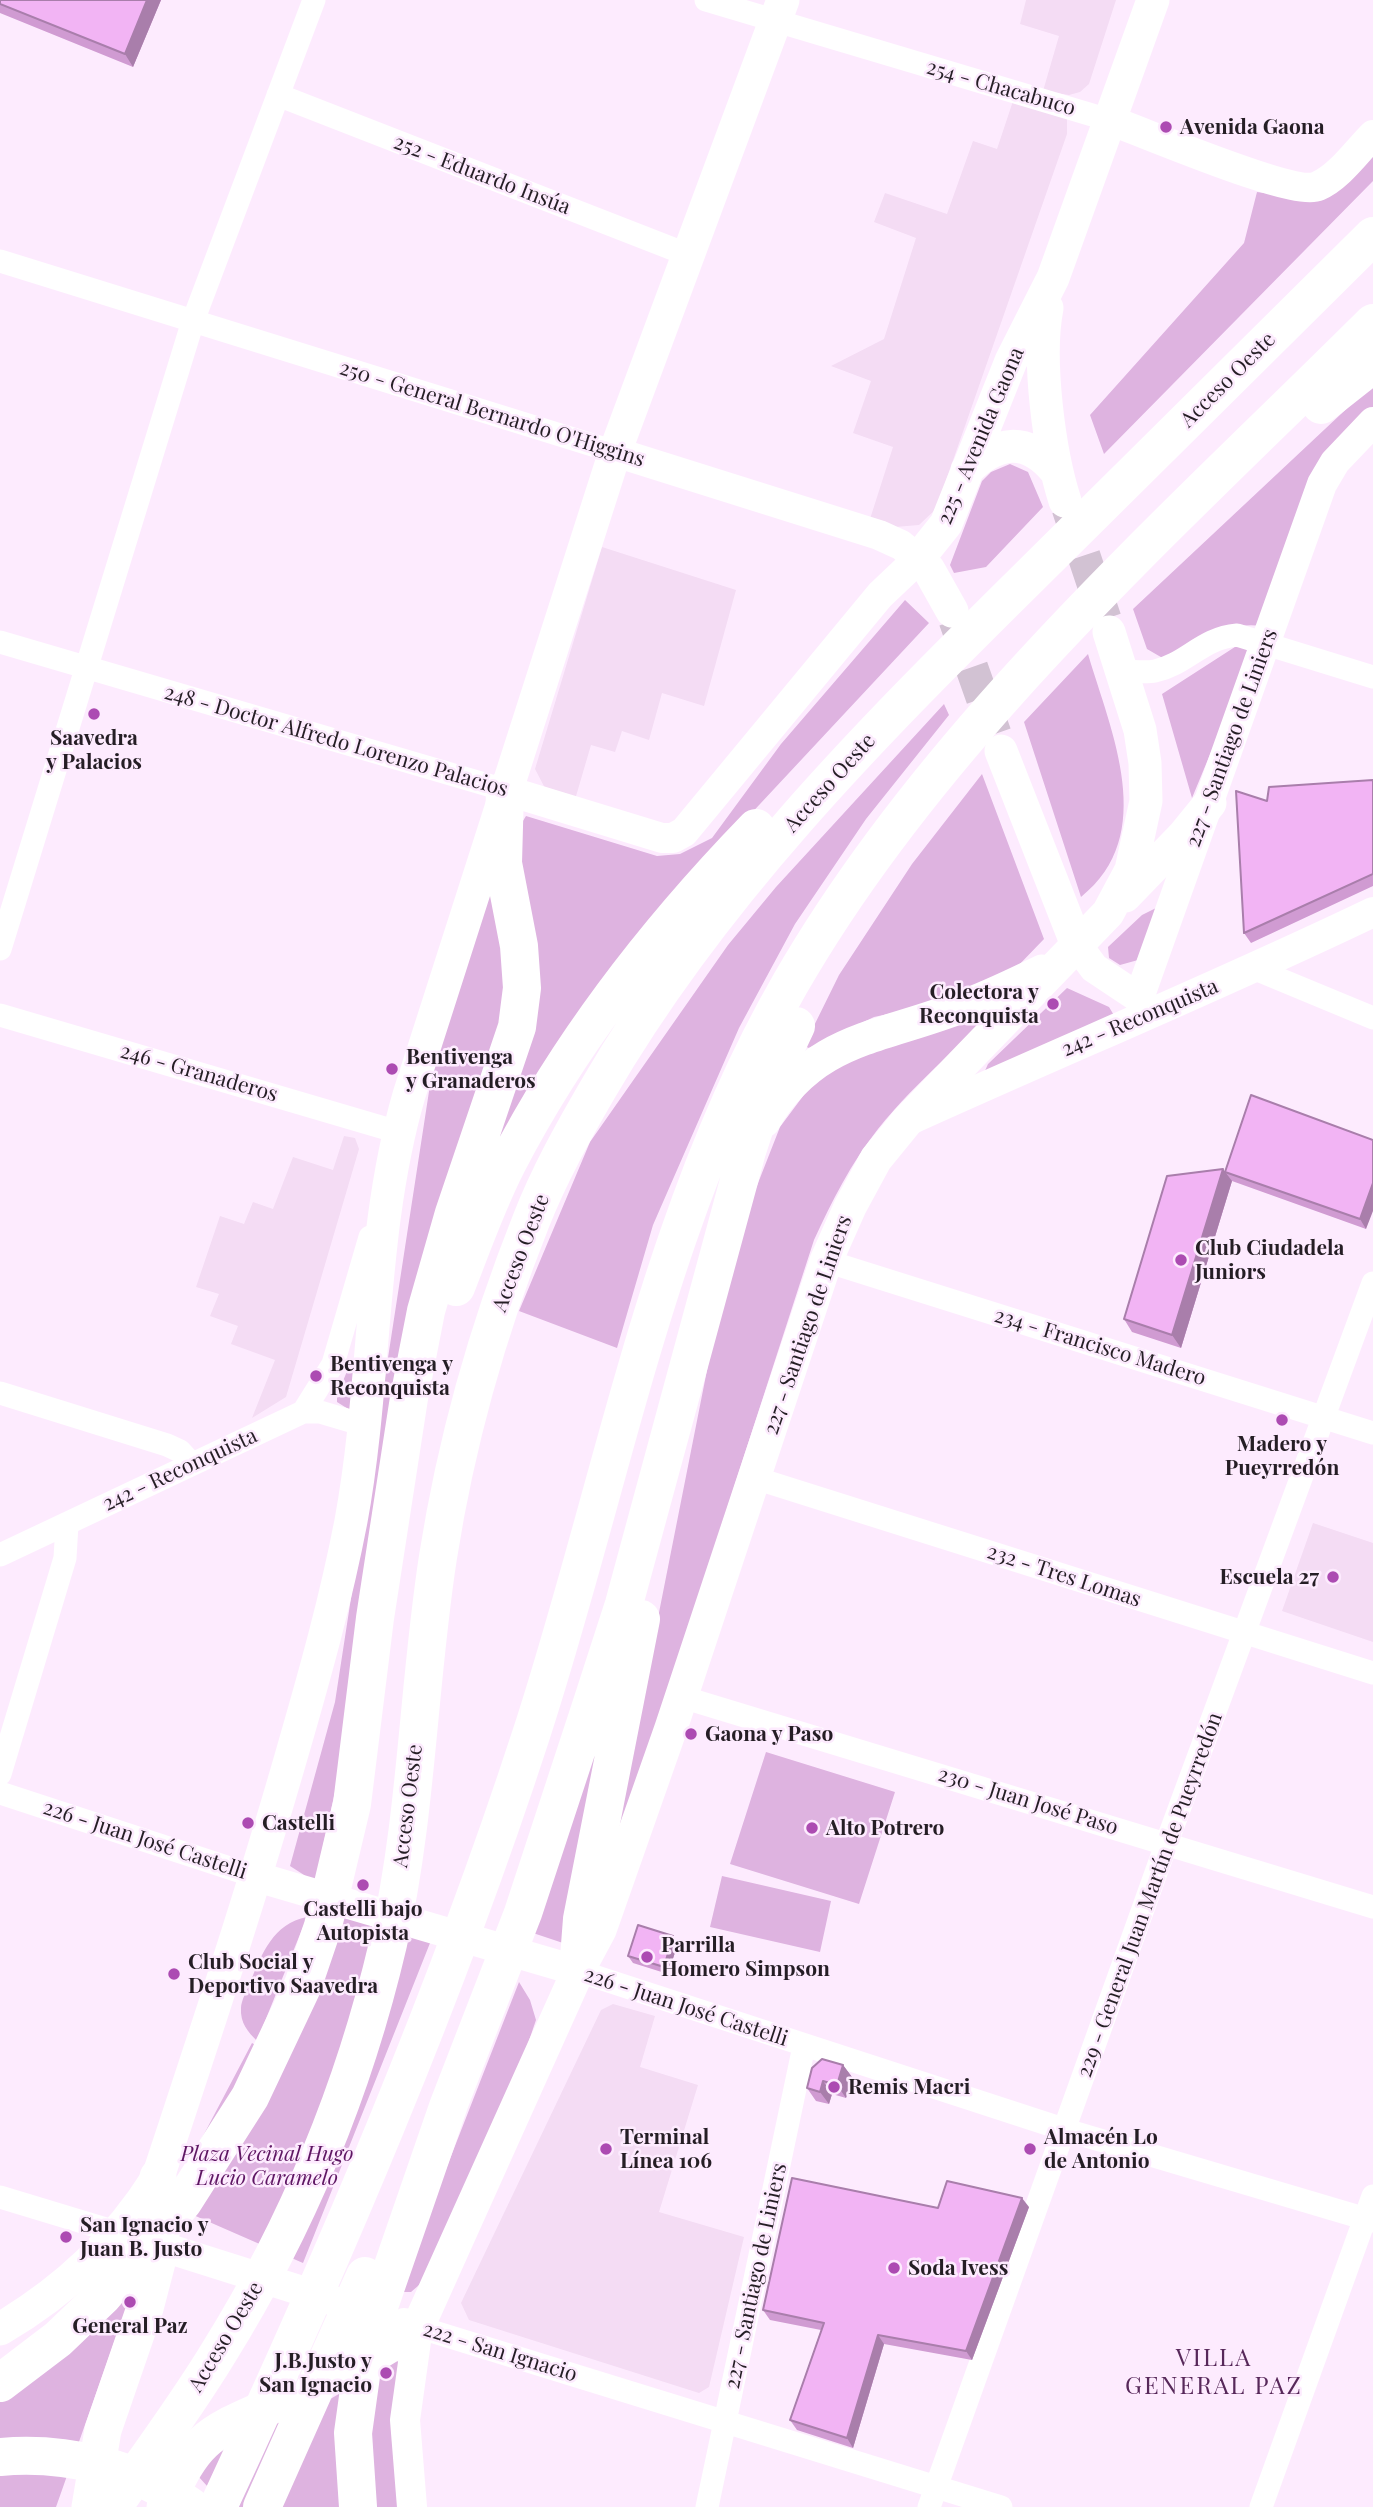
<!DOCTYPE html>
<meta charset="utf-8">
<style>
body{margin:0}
canvas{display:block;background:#fdebfe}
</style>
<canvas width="1373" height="2507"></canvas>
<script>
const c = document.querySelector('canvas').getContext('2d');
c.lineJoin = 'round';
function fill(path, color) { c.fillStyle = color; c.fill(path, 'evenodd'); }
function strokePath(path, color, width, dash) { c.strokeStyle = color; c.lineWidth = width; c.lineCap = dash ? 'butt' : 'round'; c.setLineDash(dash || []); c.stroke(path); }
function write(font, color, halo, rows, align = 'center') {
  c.font = font + ' "Playfair Display",serif'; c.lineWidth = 5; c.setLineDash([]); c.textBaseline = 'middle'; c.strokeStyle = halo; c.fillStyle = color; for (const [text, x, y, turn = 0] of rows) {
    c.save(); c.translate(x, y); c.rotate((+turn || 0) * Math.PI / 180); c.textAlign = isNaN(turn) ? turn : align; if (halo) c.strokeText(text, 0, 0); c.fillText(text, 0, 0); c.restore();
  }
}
fill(new Path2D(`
 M1026 0H1116L1089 84 1080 92 1069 95 1043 91 1059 36 1020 24Z
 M1014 98 1067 119V134L936 509 919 525 895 527 870 519 893 447 853 433 871 381 831 366 884 339 916 238 874 222 885 193 947 214 973 141 997 149Z
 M602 547 736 590 704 706 662 693 649 740 622 731 615 752 591 745 574 803 547 792 535 769Z
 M344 1136 355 1138 359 1149 286 1397 252 1418 275 1360 231 1344 238 1326 210 1316 219 1294 196 1287 220 1216 244 1224 253 1202 273 1209 293 1157 333 1170Z
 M1313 1523 1373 1543V1642L1282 1611Z
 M613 2004 655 2016 640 2067 698 2085 659 2212 744 2237 709 2387 699 2393 469 2320 461 2303 601 2010Z`), '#f4dcf4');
fill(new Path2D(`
 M1373 143V181L1104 454 1090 415 1244 243 1257 192 1316 200Z
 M1373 384V411L1262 626C1225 621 1197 642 1166 660L1147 649 1133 609Z
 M1010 464 1028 472 1043 507 986 567 954 573 950 565 982 481 991 472Z
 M905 600 929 623 704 864 448 1251 519 1039 518 829 526 816 657 856 680 854 712 838 781 744Z
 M1238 645 1254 648 1192 798 1162 694Z
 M1088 654C1111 732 1159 835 1081 897L1024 722Z
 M944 704 949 715 866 819 795 924 739 1028 653 1225 617 1348 519 1311 590 1142 728 945 776 887Z
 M982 774 1044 939 1016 968 948 1001 874 1017 809 1048 804 1046 839 975 912 864Z
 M490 885 510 1001 315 1882 290 1866 335 1702 436 1046Z
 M1156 908 1138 960 1120 965 1109 958 1108 947 1142 915Z
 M1067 988 1109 1007 1115 1017 984 1073 988 1064Z
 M1016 994C969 1038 918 1079 878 1129 851 1163 832 1201 814 1240L595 1916 629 1764 710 1355 751 1201 780 1127 815 1080 877 1046Z
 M351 1362H354L353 1412 337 1402V1395Z
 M615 1687 566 1944 533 1933Z
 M766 1752 895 1792 859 1904 730 1864Z
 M722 1876 831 1901 820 1952 710 1927Z
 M339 1909 432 1938 303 2263 191 2214 184 2172 252 2043 282 2060Z
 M307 1917 257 2041C248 2032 240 2023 241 2008 241 2001 247 1990 250 1983 262 1953 273 1924 307 1917Z
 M519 1982 530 2000 536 2020 519 2070 434 2272 411 2292H398Z
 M135 2283 56 2507H0V2396Z
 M396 2360 403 2366 406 2507H226L198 2476 209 2455 332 2398Z`), '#deb3e0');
strokePath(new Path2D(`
 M1068 508 1105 619
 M955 620 995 734`), '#d2c2d3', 33, [33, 17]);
strokePath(new Path2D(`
 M706 0 1109 120
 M278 95 686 254
 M0 261 615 452
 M0 642 505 790
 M1122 671C1133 671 1145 673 1155 671 1187 664 1202 638 1237 635L1373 677
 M0 949 193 321 314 0
 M1255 969 1373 1018
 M0 1015 398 1132
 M826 1261 1373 1433
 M0 1393 167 1445 180 1451 191 1463
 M303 1412 333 1364 370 1237
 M755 1478 1373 1673
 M0 1555 303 1412H320L364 1425
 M682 1697 1373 1907
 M0 1774 65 1558 67 1524
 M0 1793 257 1877
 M578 1971 1066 2130 1373 2221
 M0 2197 119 2233
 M418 2327 1001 2507
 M707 2507 804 2046
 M929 2507 1167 1842 1373 1283
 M1261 2507 1373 2196`), '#fff', 23);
strokePath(new Path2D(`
 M1109 120C1144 132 1293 197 1318 186 1339 177 1357 151 1373 135
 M505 790 662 838H673L684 832 880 595 918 559 901 545 879 535 615 452
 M1077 945 1094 968 1139 998 1151 1011
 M1139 998 1322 484 1335 462 1373 422
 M910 1120C1064 1050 1221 985 1373 912
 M257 1877 578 1971
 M141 2240 334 2301
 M404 2323 418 2327 405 2420 412 2507`), '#fff', 30);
strokePath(new Path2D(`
 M1047 308C1037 359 1049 451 1065 501
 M967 470C997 441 1026 436 1055 470
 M952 611 929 570 918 559 946 524 1011 361 1053 278 1153 0
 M1001 751 1077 945
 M1125 896 1184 835 1210 803
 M764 1121C813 1038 877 1039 958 1008 987 998 1015 984 1042 971
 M418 2327 578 1971 600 1930 671 1728 826 1261 850 1207 876 1159 907 1121 1108 913 1131 870 1146 801 1145 763 1140 730 1109 632
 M0 2329C66 2290 117 2242 158 2177 205 2035 252 1893 293 1750 315 1674 336 1599 351 1521 377 1380 369 1233 409 1095L615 452 783 0`), '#fff', 33);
strokePath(new Path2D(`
 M344 2372 418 2327
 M90 2507 103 2430 145 2308 161 2247 158 2177
 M165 2507C197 2432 211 2433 282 2401`), '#fff', 37);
strokePath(new Path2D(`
 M1321 405 1373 364
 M456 1287C472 1246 487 1203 507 1164 571 1040 659 928 756 828
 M578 1971 582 1919 641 1619
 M0 2383 58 2339 103 2296 183 2202 250 2097 303 1985 323 1926 352 1804 375 1618 409 1398 426 1311 454 1213 517 1027 522 988 519 946 503 863 505 790
 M0 2457C64 2451 139 2468 191 2507
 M113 2507C149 2456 187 2405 219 2352 298 2225 354 2089 388 1944 417 1817 418 1685 438 1557 456 1442 488 1329 531 1221 549 1175 573 1132 598 1089 711 894 870 734 1029 577 1144 463 1259 350 1373 236
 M218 2507C335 2255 445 1999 531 1735 613 1484 657 1215 790 984 934 733 1169 526 1373 323
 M262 2507 365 2276
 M358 2507 353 2433 365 2347 449 2104 523 1913 592 1703 624 1604 747 1151 770 1081 796 1026`), '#fff', 38);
fill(new Path2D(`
 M0 0H161L133 67 0 13Z
 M1373 780V886L1251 943 1244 933Z
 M1373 1140 1366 1229 1232 1181 1181 1348 1132 1332 1124 1319 1223 1169 1225 1172Z
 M678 1943 668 1974 633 1963 628 1956Z
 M843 2065 852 2077 846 2098 832 2094 829 2104 816 2101 807 2088Z
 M1029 2207 972 2360 884 2344 853 2448 797 2430 790 2420 821 2330 770 2320 763 2310 938 2208Z`), '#d09bd2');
fill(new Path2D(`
 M147 0H161L133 67 125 54Z
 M1223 1169 1232 1181 1181 1348 1172 1335Z
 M1373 1183V1211L1366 1229 1360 1219Z
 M673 1936 678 1943 668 1974 664 1967Z
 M843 2065 852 2077 846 2098 837 2085Z
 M823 2081 832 2094 829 2104 820 2092Z
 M1022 2198 1029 2207 972 2360 966 2351Z
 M878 2335 884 2344 853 2448 847 2438Z`), '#a97eab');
const building = new Path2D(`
 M0 0H147L125 54 0 4Z
 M1373 780V874L1244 933 1236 791 1267 801 1269 787Z
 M1251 1095 1373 1140V1183L1360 1219 1225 1172Z
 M1223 1169 1172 1335 1124 1319 1167 1176Z
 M638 1925 673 1936 664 1967 628 1956Z
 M822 2059 843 2065 837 2085 823 2081 820 2092 807 2088 812 2068Z
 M792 2178 938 2208 947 2181 1022 2198 966 2351 878 2335 847 2438 790 2420 824 2323 763 2310Z`);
fill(building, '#f2b4f4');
strokePath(building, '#a97eab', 2);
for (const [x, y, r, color] of [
 [1166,127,7,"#ac4bb2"],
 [94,714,7,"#ac4bb2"],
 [1053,1004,7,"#ac4bb2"],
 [392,1069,7,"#ac4bb2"],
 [1181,1260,7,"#ac4bb2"],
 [316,1376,7,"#ac4bb2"],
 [1282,1420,7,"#ac4bb2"],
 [1333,1577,7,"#ac4bb2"],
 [691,1734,7,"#ac4bb2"],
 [248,1823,7,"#ac4bb2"],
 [812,1828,7,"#ac4bb2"],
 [363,1885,7,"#ac4bb2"],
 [647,1957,7,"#ac4bb2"],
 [174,1974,7,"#ac4bb2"],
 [834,2087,7,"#ac4bb2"],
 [606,2149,7,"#ac4bb2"],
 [1030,2149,7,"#ac4bb2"],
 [66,2237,7,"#ac4bb2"],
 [894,2268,7,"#ac4bb2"],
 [130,2302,7,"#ac4bb2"],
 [386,2373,7,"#ac4bb2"]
]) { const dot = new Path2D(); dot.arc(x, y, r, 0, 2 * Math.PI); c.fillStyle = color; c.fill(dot); strokePath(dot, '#fdebfe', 2.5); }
write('21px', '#251e25', '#fdebfe', [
 ["254 - Chacabuco",1001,88,16],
 ["252 - Eduardo Insúa",482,175,21],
 ["Acceso Oeste",1228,380,-45],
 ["250 - General Bernardo O'Higgins",492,414,17],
 ["225 - Avenida Gaona",981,436,-67],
 ["227 - Santiago de Liniers",1232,738,-70],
 ["248 - Doctor Alfredo Lorenzo Palacios",336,741,16],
 ["Acceso Oeste",830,783,-48],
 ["242 - Reconquista",1140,1018,-23],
 ["246 - Granaderos",199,1073,16],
 ["Acceso Oeste",521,1253,-69],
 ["227 - Santiago de Liniers",808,1325,-71],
 ["234 - Francisco Madero",1100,1347,17],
 ["242 - Reconquista",180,1470,-25],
 ["232 - Tres Lomas",1064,1576,18],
 ["230 - Juan José Paso",1028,1801,17],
 ["Acceso Oeste",408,1806,-83],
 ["226 - Juan José Castelli",145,1840,18],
 ["229 - General Juan Martín de Pueyrredón",1150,1895,-70],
 ["226 - Juan José Castelli",686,2007,18],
 ["227 - Santiago de Liniers",756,2276,-78],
 ["Acceso Oeste",226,2337,-59],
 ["222 - San Ignacio",500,2352,17]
]);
write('bold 21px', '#251e25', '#fdebfe', [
 ["Avenida Gaona",1180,127],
 ["Saavedra",94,738,"center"],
 ["y Palacios",94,762,"center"],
 ["Colectora y",1039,992,"right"],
 ["Reconquista",1039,1016,"right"],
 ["Bentivenga",406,1057],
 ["y Granaderos",406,1081],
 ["Club Ciudadela",1195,1248],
 ["Juniors",1195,1272],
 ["Bentivenga y",330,1364],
 ["Reconquista",330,1388],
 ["Madero y",1282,1444,"center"],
 ["Pueyrredón",1282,1468,"center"],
 ["Escuela 27",1319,1577,"right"],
 ["Gaona y Paso",705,1734],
 ["Castelli",262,1823],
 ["Alto Potrero",826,1828],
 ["Castelli bajo",363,1909,"center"],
 ["Autopista",363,1933,"center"],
 ["Parrilla",661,1945],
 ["Homero Simpson",661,1969],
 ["Club Social y",188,1962],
 ["Deportivo Saavedra",188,1986],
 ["Remis Macri",848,2087],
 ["Terminal",620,2137],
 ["Línea 106",620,2161],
 ["Almacén Lo",1044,2137],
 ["de Antonio",1044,2161],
 ["San Ignacio y",80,2225],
 ["Juan B. Justo",80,2249],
 ["Soda Ivess",908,2268],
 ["General Paz",130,2326,"center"],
 ["J.B.Justo y",372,2361,"right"],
 ["San Ignacio",372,2385,"right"]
], 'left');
write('italic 21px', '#5e1663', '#fdebfe', [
 ["Plaza Vecinal Hugo",267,2154],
 ["Lucio Caramelo",267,2178]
]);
c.letterSpacing = '2px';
write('24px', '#57285a', '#fdebfe', [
 ["VILLA",1214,2359],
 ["GENERAL PAZ",1214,2387]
]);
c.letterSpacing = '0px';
</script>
